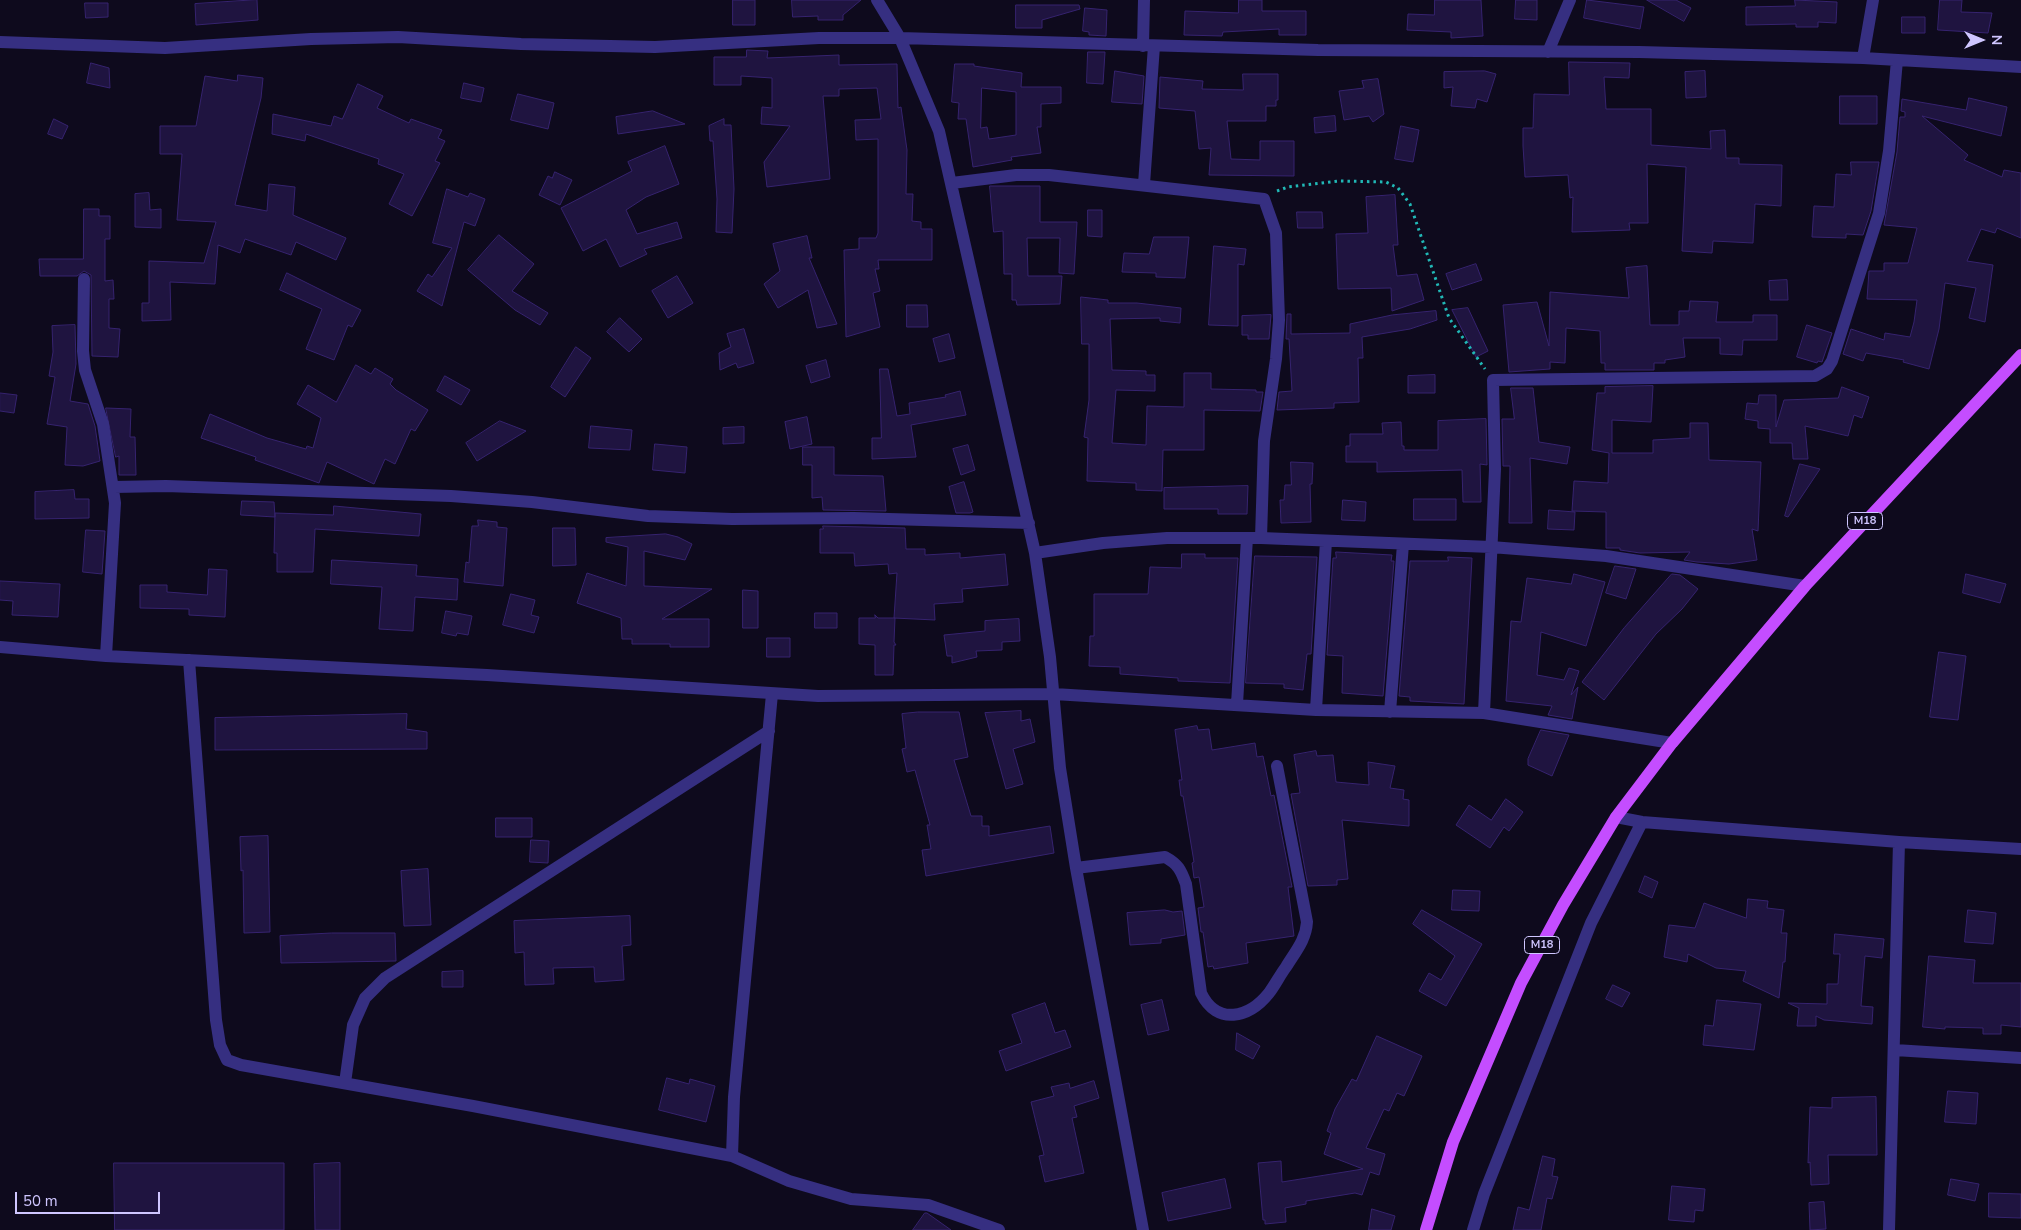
<!DOCTYPE html>
<style>
body{margin:0}
#map{position:relative;width:2021px;height:1230px;overflow:hidden;background:#0e0a1d;font-family:"Nunito Sans",sans-serif}
canvas{display:block}
.north{position:absolute;left:1956px;top:15px;width:50px;height:50px;-webkit-text-stroke:4px #0e0a1d;paint-order:stroke;rotate:90deg;font-size:14px;font-weight:700;line-height:20px;text-align:center;color:#cfc6ff}
.north::after{content:'';display:block;margin:auto;width:18px;height:22px;background:#cfc6ff;clip-path:polygon(50% 0,100% 100%,50% 72%,0 100%)}
.scale{position:absolute;left:15px;top:1192px;width:145px;height:22px;box-sizing:border-box;border:2px solid #cfc6ff;border-top:0;padding-left:6px;font-size:15px;line-height:18px;white-space:nowrap;color:#cfc6ff;-webkit-text-stroke:4px #0e0a1d;paint-order:stroke}
</style>
<div id="map">
<canvas width="2021" height="1230"></canvas>
<div class="north">N</div>
<div class="scale">50 m</div>
</div>
<script>
const c = document.querySelector('canvas').getContext('2d');
c.lineJoin = 'round';
function fill(path, color) { c.fillStyle = color; c.fill(path, 'evenodd'); }
function strokePath(path, color, width, dash) { c.strokeStyle = color; c.lineWidth = width; c.lineCap = dash ? 'butt' : 'round'; c.setLineDash(dash || []); c.stroke(path); }
function write(font, color, halo, rows, align = 'center') {
  c.font = font + ' "Nunito Sans",sans-serif'; c.lineWidth = 4; c.setLineDash([]); c.textBaseline = 'middle'; c.strokeStyle = halo; c.fillStyle = color; for (const [text, x, y, turn = 0] of rows) {
    c.save(); c.translate(x, y); c.rotate((+turn || 0) * Math.PI / 180); c.textAlign = isNaN(turn) ? turn : align; if (halo) c.strokeText(text, 0, 0); c.fillText(text, 0, 0); c.restore();
  }
}
const building = new Path2D(`
 M257 0 258 20 196 25 195 4Z
 M733 0H755V25H733Z
 M792 0H861L843 15V20H818V16L793 17Z
 M1239 0H1262V11H1306V35H1279V29L1223 32 1222 36 1184 35 1185 11 1238 13Z
 M1435 0H1481L1483 36 1451 38V32L1407 30 1408 14 1434 15Z
 M1516 0H1537V20L1515 19Z
 M1587 0 1644 7 1640 29 1584 18Z
 M1647 0H1676L1691 8 1684 21Z
 M1795 0 1837 2 1836 23 1818 22V27H1796V24L1746 25V7L1795 6Z
 M1940 0H1962L1961 12 1992 13 1988 33 1938 30Z
 M85 3H108V17L86 18Z
 M1016 5H1079L1080 9 1042 20V28H1016Z
 M1085 8 1107 10 1106 36 1089 35V32L1083 31Z
 M1902 17H1925V33H1902Z
 M747 50 768 51 767 58 839 55V65L897 64 898 108 901 107 907 150 906 194H913L912 221 921 222V229H932V260H878L879 269H875L880 291 873 293 880 327 846 337 844 250 859 249V238H876L878 233V139L856 140 855 120 881 119 877 88 839 89V96H823L830 179 767 187 764 162 790 126 761 124 762 107 772 108V78L741 76V85H714V57H746Z
 M1088 52H1105L1103 84 1087 83Z
 M1569 62 1630 63 1629 78 1604 77 1606 109H1651V145L1711 149 1710 131 1725 130 1726 158H1739V164L1782 165 1781 206 1755 204 1753 243 1713 241 1712 253 1682 251 1686 167 1647 164 1648 223H1629L1630 230 1572 232 1573 197 1570 198 1568 175 1525 177 1523 146V128H1533L1534 94 1569 95Z
 M91 63 109 68 110 88 87 83Z
 M955 64H974V66L1022 73 1021 87H1061V103L1041 104V127H1037L1041 153 1011 157 1012 160 973 167 966 119H958L959 103 952 102ZM982 88 1016 92V135L989 139 987 127 981 128Z
 M1115 71 1144 76 1142 104 1112 102Z
 M1485 71 1496 74 1487 102 1477 99 1475 108 1451 106 1453 87 1444 88V72Z
 M1705 71 1706 97 1686 98 1685 72Z
 M1243 74H1278V100H1276V106H1266V121H1227L1231 159 1260 160V141H1294V176L1209 175 1211 148 1199 149 1195 111 1159 108 1160 77 1203 81 1202 89 1243 90Z
 M238 75 263 78 261 98 235 205 267 211 269 184 295 187 293 215 346 238 336 260 296 242 291 255 245 239 240 253 218 245 215 284 170 282 171 320 142 321V303H149V261L204 263 216 222 177 220 182 154H160V126H196L205 76 237 81Z
 M1378 79 1384 114 1373 122 1369 116 1344 120 1339 91 1364 88 1362 81Z
 M464 83 484 88 481 102 461 98Z
 M358 84 383 96 377 108 409 123 411 119 442 130 438 138 445 141 435 161 440 163 412 216 389 204 404 174 378 164 379 159 306 134 305 141 272 134 273 114 331 126 334 116 342 119Z
 M518 94 554 103 548 129 511 120Z
 M1840 96H1877V124H1840Z
 M1969 98 2007 107 2001 136 1922 116 1968 155 1964 160 2002 177 2004 170 2021 173V238L1997 228 1995 233 1981 229 1967 261 1993 265 1985 322 1969 318 1976 288 1945 283 1939 329 1929 369 1903 362 1904 360 1866 353 1863 361 1843 354 1851 329 1884 340 1885 333 1910 337 1914 322 1917 300 1867 299 1869 271H1884V263H1908L1917 228 1884 225 1897 152 1900 117H1905V112L1901 111 1902 99 1966 110Z
 M653 111 685 124 618 134 616 117Z
 M1335 116 1336 131 1315 133 1314 118Z
 M54 119 68 126 62 139 48 134Z
 M724 119V125H731L734 189 732 233 716 232 717 199 713 141H710L709 126Z
 M1401 126 1419 130 1413 162 1395 159Z
 M665 146 679 184 646 197 626 210 637 234 677 222 682 238 644 249 647 254 620 267 606 239 583 251 561 208 632 171 628 162Z
 M1851 162H1879L1871 211 1863 235 1846 234V238L1812 237 1814 206 1834 207 1836 174 1851 175Z
 M555 172 572 180 560 205 539 195 548 176 552 178Z
 M990 186H1040V222H1077L1074 274 1059 273 1060 238H1027L1028 276H1062L1060 304 1017 305 1016 300H1012V274H1004L1003 231 994 232Z
 M447 189 468 197 470 193 485 199 475 226 464 222 442 306 417 291 428 274 432 277 452 248 433 243Z
 M149 193 150 210 161 209V228L135 227V194Z
 M1395 195 1398 245H1393L1397 276 1417 274 1424 300 1392 311 1391 288 1338 289 1336 234 1368 233 1366 197Z
 M84 209H99V216H110V239H105V281L113 280 114 299H109V328L120 329 118 357 92 356 91 275 84 271 77 276H40L39 259H83Z
 M1088 210H1102V237L1088 236Z
 M1297 212H1322L1323 228H1298Z
 M499 235 534 264 512 291 548 313 540 325 515 310 468 270Z
 M807 236 812 258H809L837 324 817 328 808 290 778 308 764 284 780 271 773 244Z
 M1154 237H1189L1185 278 1156 277V273L1122 272 1124 253 1149 254Z
 M1214 246 1246 249 1244 265 1238 264V326L1209 325Z
 M1476 264 1482 280 1452 290 1446 274Z
 M1647 266 1650 325H1679V311H1689L1690 301 1718 302 1716 322H1753V315H1777V340H1743L1742 355 1720 354V338H1683L1685 357 1665 360V363H1654V370H1605V363H1601L1600 331 1566 328 1565 363 1550 362V369L1509 372 1503 305 1537 302 1549 346 1550 292 1629 298 1626 268Z
 M287 273 361 310 352 327 348 325 334 360 306 349 322 309 280 290Z
 M677 276 693 303 668 318 652 291Z
 M1787 280 1788 300H1770L1769 281Z
 M1081 297 1108 300V303H1137L1181 308 1180 323 1160 321V318L1110 319 1112 370 1146 371V375H1155V391L1116 390 1112 443 1146 445 1147 406 1184 407V373H1211V389L1256 390V392H1263L1260 411 1204 410V450H1163L1162 491 1136 490V483L1087 481 1088 438 1084 437 1089 400V344H1082Z
 M907 305H927L928 327H907Z
 M1468 308 1488 351 1476 357 1452 310Z
 M1436 311 1437 320 1410 329 1362 337 1363 358H1358L1359 402 1334 403V408L1277 410 1279 392 1292 391 1289 339H1286L1287 314H1291V334L1350 333V324L1392 315Z
 M1271 315 1269 339H1248V335H1242V316Z
 M620 318 642 339 629 352 607 332Z
 M75 325 76 364 70 401 88 404 95 426 100 461 83 466 65 465 67 427 47 424 55 377 49 376 53 352 52 326Z
 M1807 325 1832 333 1822 362 1818 361 1817 363 1797 357Z
 M744 329 754 363 738 368 736 363 720 370 719 353 731 347 727 334Z
 M949 334 955 358 939 362 933 339Z
 M576 347 591 358 565 397 551 387Z
 M826 360 830 377 811 383 806 366Z
 M356 365 371 374 375 368 393 379 390 384 396 390 428 410 415 431 411 429 395 464 385 459 374 484 327 462 319 483 255 460 256 457 201 438 210 414 267 438 306 449 307 446 313 448 321 418 297 404 308 385 336 402Z
 M880 369H888L897 416 910 414 909 403 946 397 945 395 960 391 966 415 911 425 916 457 872 459V438H881Z
 M1435 375V393H1408V376Z
 M445 376 470 390 461 405 437 391Z
 M1653 386 1651 422 1612 420V453H1653V440L1690 438V423H1708L1709 460 1761 462 1758 531 1752 529 1757 560 1729 564 1697 562 1684 560 1690 552 1640 553 1620 550V548H1606V512L1572 511 1574 481 1608 483 1609 453 1592 450 1597 393H1605V387Z
 M1842 387 1869 397 1862 418 1854 415 1848 436 1805 426 1808 459H1793L1792 443H1770V429L1758 428V421L1745 419 1747 403 1758 404 1759 395H1776V427L1784 400 1838 398Z
 M1511 388H1533L1539 442 1570 447 1567 464 1530 458 1532 523H1509L1510 466H1503L1502 419H1514Z
 M0 393 17 395 14 413 0 411Z
 M106 408 131 409 130 437H135L136 475H119V456L116 457Z
 M807 417 812 444 790 449 785 422Z
 M1486 419 1487 465 1480 464 1481 502H1463L1462 470 1377 472V462H1346V446H1350V434H1383L1382 423 1401 422 1402 446H1404V450H1438V421Z
 M500 421 526 431 477 461 466 443Z
 M591 426 632 430 630 450 589 448Z
 M744 427V443L723 444V428Z
 M655 444 687 447 685 473 653 470Z
 M968 445 975 470 961 475 953 449Z
 M803 447H834V475L883 476 886 511 823 510 822 497 812 498V465H803Z
 M1291 462 1313 463 1312 484H1310L1311 522 1281 523 1280 500H1284L1285 485H1291Z
 M1800 464 1820 469 1788 517 1785 516Z
 M964 482 973 512 970 513H956L949 487Z
 M1248 486 1247 514H1218V509H1164V488Z
 M74 490 75 499H89V518L35 519V492Z
 M1414 499H1456V520H1414Z
 M1343 500 1366 502 1365 521 1342 520Z
 M242 501 274 502 275 517 241 515Z
 M334 506 421 514 419 536 315 529 313 572H277V553H274L275 513 333 515Z
 M1549 510 1575 512 1574 530 1548 529Z
 M478 520 497 522V527L507 528 503 586 464 582 466 562 469 563 472 526H478Z
 M823 526 905 528 906 549H925V555L960 553V558L1005 554 1008 585 962 589 963 602 934 604 935 620 894 618 897 573 889 574 888 564 855 566 854 553H820V529H823Z
 M553 528H575L576 565 553 566Z
 M86 530 105 531 102 574 83 572Z
 M666 534 678 537 692 544 685 560 644 551V586L712 589 662 619H709V647H670V644H632V639H622L621 618 577 603 587 573 626 586 628 547 606 542V538Z
 M1336 552 1392 555 1391 561H1394L1383 696 1342 693 1343 656 1327 655 1333 558H1336Z
 M1182 554H1205V558H1238L1230 683 1178 681V678L1120 674V667L1089 666 1090 636H1094V594H1148L1150 567 1181 568Z
 M1255 556 1317 557 1311 654H1307L1303 690 1284 688V684L1246 683Z
 M1448 557 1472 558 1464 704 1410 701V697L1399 696 1410 561H1448Z
 M332 560 417 565 416 576 458 579 457 600 415 597 413 631 379 629 382 587 331 584Z
 M1615 566 1636 569 1626 599 1606 593Z
 M209 569 227 570 225 617 189 615V609L140 608V585H167V592L207 595Z
 M1574 574 1605 582 1586 646 1541 632 1537 675 1564 680 1569 668 1579 671 1571 695 1578 687 1572 719 1548 715 1552 706 1506 701 1511 621 1521 622 1527 578 1571 584Z
 M1672 574 1680 575 1698 589 1682 609 1656 634 1604 700 1582 682 1624 628Z
 M1966 574 2006 584 2000 603 1963 593Z
 M0 581 60 584 58 617 12 615 13 601 0 600Z
 M743 590 758 591V628H743Z
 M511 594 535 600 531 615 539 617 534 633 503 625Z
 M446 611 472 616 468 635 457 633 456 636 442 633Z
 M815 613H837V628H815Z
 M875 615 878 618H895L894 642 896 645H894L893 675H875V645L859 644V618H875Z
 M1019 619 1020 641 1002 642V650L976 651 977 657 952 663V656H947L944 635 985 631V621Z
 M767 638H790V657H767Z
 M1939 652 1966 656 1958 720 1930 717Z
 M1021 711V721L1030 719 1035 742 1013 749 1023 784 1006 789 985 713Z
 M918 712H959L968 757 954 760 971 816H982V826H989V836L1050 826 1054 853 926 876 922 850 931 849 927 825H930L915 770 907 772 902 749 906 748 902 714Z
 M407 714 406 729 427 732V749L215 750V718Z
 M1197 726 1198 730 1209 729 1212 750 1255 743 1257 757 1263 756 1271 796 1274 795 1292 887H1288L1294 936 1246 943 1248 963 1214 969 1213 966 1208 967 1203 932H1201L1198 908 1204 907 1199 877 1194 878 1192 863 1194 862 1183 796H1181L1179 780H1182L1175 730Z
 M1541 730 1569 735 1552 776 1528 765V759Z
 M1316 751 1317 756 1333 755 1336 782 1369 785 1368 762 1395 766 1390 788 1404 790 1403 799 1409 800V826L1342 820 1348 879 1337 880V885L1308 886 1291 794 1300 793 1294 755Z
 M1506 799 1523 812 1509 831 1504 827 1490 848 1456 825 1469 805 1491 820Z
 M496 818H532V837H496Z
 M268 836 270 932 244 933 243 870 241 871 240 837Z
 M531 840 549 841 548 863 530 862Z
 M428 869 431 925 404 926 401 871Z
 M1645 876 1658 882 1652 898 1639 892Z
 M1453 890 1480 891 1479 911 1452 910Z
 M1748 899 1768 901 1767 908 1784 910 1781 933H1787L1785 962H1783L1779 998 1743 981 1746 971 1716 968 1688 954 1687 962 1664 957 1669 925 1695 928 1704 903 1746 918Z
 M1165 910 1173 912 1182 911 1185 935 1161 939V943L1130 945 1127 913Z
 M1422 910 1482 944 1446 1006 1419 991 1429 973 1441 980 1455 956 1413 924Z
 M1968 910 1996 913 1993 944 1965 942Z
 M630 916 631 945 622 946 624 980 595 982 594 967 553 968 554 984 525 985 524 952 515 953 514 921Z
 M332 933H395L396 961 281 963 280 936Z
 M1835 934 1884 939 1882 958 1865 956 1861 1006 1873 1007 1872 1024 1824 1020 1816 1016V1026H1797L1799 1008 1788 1003 1827 1004V984H1838L1840 954H1834Z
 M1929 956 1975 960 1973 983H2021V1027L2001 1025V1034H1983V1028L1945 1027V1029L1923 1027Z
 M463 971V987H442V972Z
 M1613 985 1630 993 1622 1007 1606 999Z
 M1162 1000 1169 1030 1148 1035 1141 1005Z
 M1717 1000 1761 1004 1754 1050 1703 1045 1705 1025 1713 1026Z
 M1045 1003 1055 1033 1065 1030 1071 1047 1006 1071 999 1051 1022 1043 1012 1015Z
 M1237 1033 1260 1046 1253 1059 1236 1050Z
 M1377 1036 1422 1056 1404 1096 1397 1093 1389 1111 1384 1109 1366 1148 1385 1154 1379 1175 1370 1172 1362 1195 1355 1193 1306 1201V1204L1285 1208 1286 1222 1265 1224V1220H1263L1258 1163 1281 1161 1282 1182 1363 1169 1324 1154 1331 1133 1327 1131 1335 1109 1352 1079 1356 1081Z
 M667 1078 689 1084 690 1079 715 1086 706 1122 659 1110Z
 M1094 1081 1099 1098 1074 1106 1077 1117 1072 1118 1084 1173 1045 1182 1039 1156 1044 1155 1031 1102 1054 1096 1051 1087 1069 1083 1070 1088Z
 M1948 1091 1978 1093 1976 1124 1945 1122Z
 M1876 1097 1877 1155H1828L1829 1184 1811 1185 1810 1162 1808 1163 1810 1107 1832 1108V1098Z
 M1543 1156 1555 1159 1552 1176 1558 1177 1552 1199 1547 1198 1541 1230H1513L1518 1207 1529 1210Z
 M114 1163H284V1230H115Z
 M340 1163V1230H315L314 1164Z
 M1225 1179 1231 1208 1168 1221 1162 1193Z
 M1951 1179 1979 1184 1975 1201 1948 1195Z
 M1672 1186 1705 1189 1703 1211 1695 1210 1694 1222 1669 1220Z
 M1989 1193 2021 1194V1218L1989 1217Z
 M1824 1202 1826 1229 1810 1230 1809 1203Z
 M1372 1209 1395 1216 1391 1230H1369Z
 M925 1213H927L951 1230H913Z`);
fill(building, '#1f1440');
strokePath(building, '#36236f', 1);
strokePath(new Path2D(`
 M1277 191 1288 187 1339 181 1386 182 1398 188 1410 204 1449 318 1485 369`), '#21b8b6', 3, [2.5, 4]);
strokePath(new Path2D(`
 M877 0 900 38 1318 50 1639 52 1863 58 2021 67
 M0 42 165 48 311 39 398 37 521 44 655 47 819 38H900L939 131 1035 553 1050 657 1060 768 1076 868 1143 1230
 M1143 46 1144 0
 M1548 52 1570 0
 M1863 58 1873 0
 M952 183 1016 175H1049L1264 199 1276 233 1279 320 1276 359 1264 441 1261 538
 M1144 184 1154 46
 M84 279 83 351 85 370 103 424 115 503 106 656
 M114 487 166 486 451 496 532 502 648 516 732 519 854 518 1029 523
 M1035 553 1103 543 1167 538H1261L1491 547 1606 556 1805 586
 M0 647 106 656 487 675 818 696 1054 694 1316 710 1484 713 1672 743
 M189 660 216 1020 220 1045 227 1060 241 1065 473 1106 732 1156 789 1181 851 1199 928 1205 999 1230
 M1237 704 1247 538
 M1316 710 1326 541
 M1390 712 1403 544
 M1484 713 1495 469 1493 380 1815 376 1827 369 1832 361 1879 213 1889 151 1897 60
 M1616 817 1642 822 1899 842 2021 849
 M1076 868 1165 857C1178 864 1181 870 1186 884L1201 993C1217 1026 1249 1018 1269 993 1275 985 1280 975 1286 967 1295 952 1306 940 1307 922L1277 766
 M1895 1050 2021 1058
 M345 1083 353 1025 365 998 385 978 769 731
 M732 1156 734 1097 772 694
 M1473 1230 1484 1194 1591 923 1642 822
 M1889 1230 1899 842`), '#362f81', 12);
strokePath(new Path2D(`
 M1426 1230 1453 1142 1521 983 1563 905 1616 817 1672 743 1805 586 2021 355`), '#c44dff', 12);
for (const [x, y, w] of [
 [1865,521,35],
 [1542,945,35]
]) { const box = new Path2D(); box.roundRect(x - w / 2, y - 8.5, w, 17, 4); c.fillStyle = '#0e0a1d'; c.fill(box); strokePath(box, '#cfc6ff', 1); }
write('bold 11px', '#cfc6ff', null, [
 ["M18",1865,521],
 ["M18",1542,945]
]);
</script>
